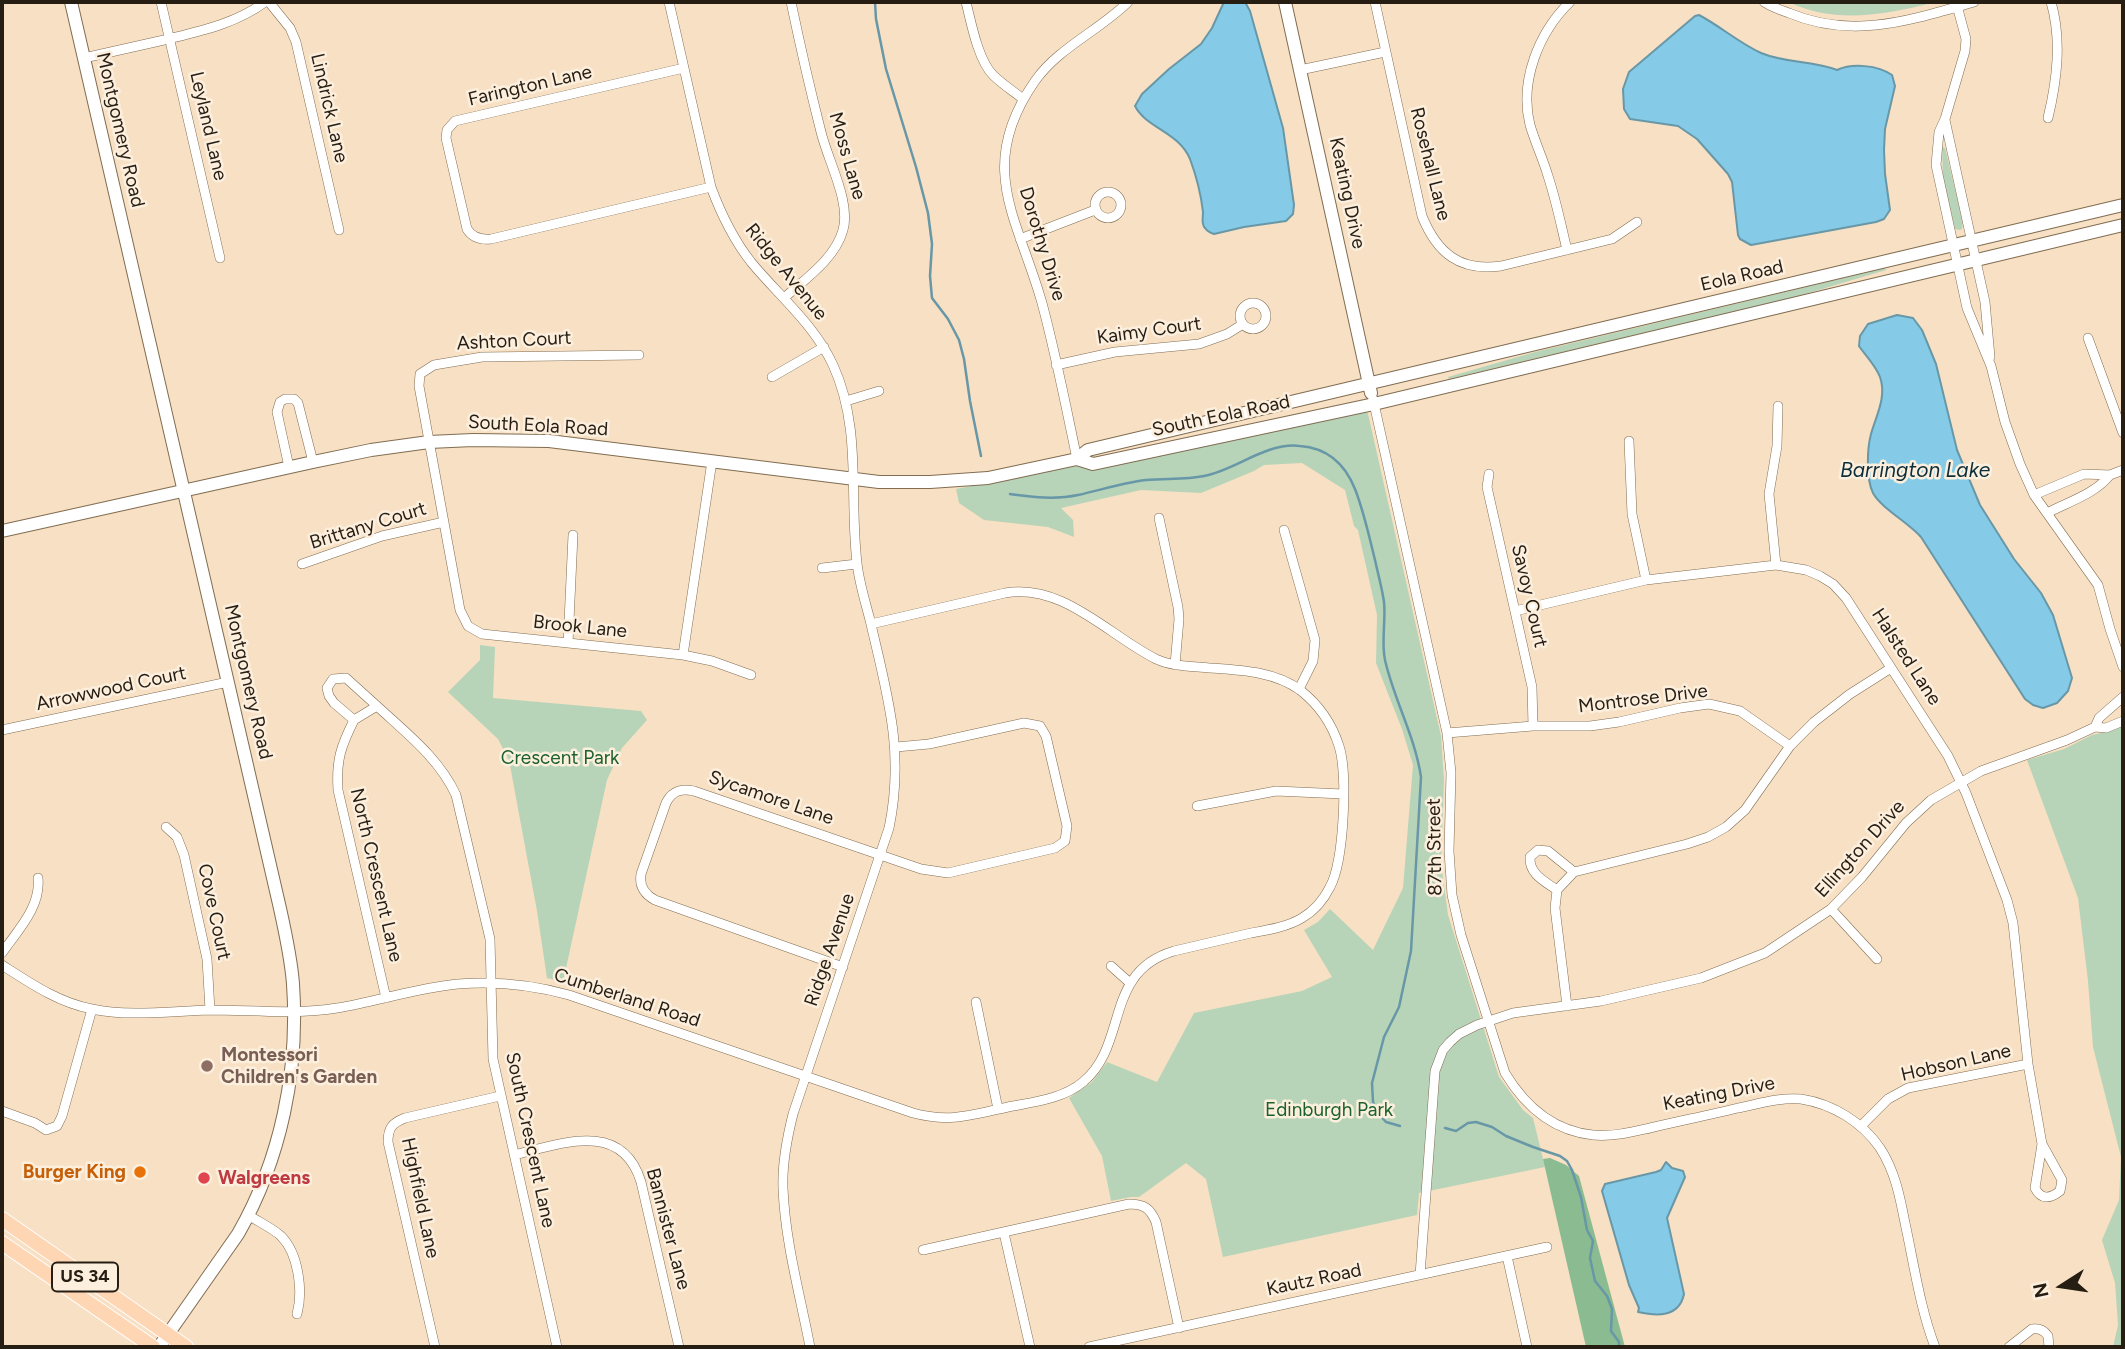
<!DOCTYPE html>
<style>
body{margin:0}
#map{position:relative;width:2125px;height:1349px;overflow:hidden;background:#f7e0c3;font-family:Figtree,sans-serif}
canvas{display:block}
.frame{position:absolute;inset:0;border:4px solid #261d13;pointer-events:none}
.north{position:absolute;left:2027px;top:1251px;width:70px;height:70px;-webkit-text-stroke:5px #fdefdd;paint-order:stroke;rotate:258deg;font-size:19px;font-weight:700;line-height:28px;text-align:center;color:#261d13}
.north::after{content:'';display:block;margin:auto;width:24px;height:32px;background:#261d13;clip-path:polygon(50% 0,100% 100%,50% 72%,0 100%)}
</style>
<div id="map">
<canvas width="2125" height="1349"></canvas>
<div class="frame"></div>
<div class="north">N</div>
</div>
<script>
const c = document.querySelector('canvas').getContext('2d');
c.lineJoin = 'round';
function fill(path, color) { c.fillStyle = color; c.fill(path, 'evenodd'); }
function strokePath(path, color, width, dash) { c.strokeStyle = color; c.lineWidth = width; c.lineCap = dash ? 'butt' : 'round'; c.setLineDash(dash || []); c.stroke(path); }
function write(font, color, halo, rows, align = 'center') {
  c.font = font + ' Figtree,sans-serif'; c.lineWidth = 5; c.setLineDash([]); c.textBaseline = 'middle'; c.strokeStyle = halo; c.fillStyle = color; for (const [text, x, y, turn = 0] of rows) {
    c.save(); c.translate(x, y); c.rotate((+turn || 0) * Math.PI / 180); c.textAlign = isNaN(turn) ? turn : align; if (halo) c.strokeText(text, 0, 0); c.fillText(text, 0, 0); c.restore();
  }
}
fill(new Path2D(`
 M1789 2H1936C1889 14 1835 25 1789 2Z
 M1942 147 1945 148 1963 222 1962 229 1960 230 1955 229 1943 178Z
 M1885 268 1886 270 1795 297 1449 379 1448 377 1535 352Z
 M1357 408H1366L1368 414 1441 736 1444 780 1441 864 1448 915 1499 1077 1523 1110 1533 1118 1545 1167 1419 1193 1417 1215 1223 1257 1206 1179 1186 1163 1139 1197H1131L1111 1201 1102 1156 1069 1098 1092 1082 1107 1062 1157 1082 1194 1013 1302 991 1332 977 1304 930 1318 922 1330 909 1373 950 1403 888 1413 765 1402 729 1376 663 1377 615 1358 530 1354 526 1345 490 1302 463 1264 465 1254 471 1201 493 1141 490 1061 508 1073 520 1074 537 1048 527 984 520 959 503 956 489Z
 M480 645 495 647 493 698 641 711 647 720 622 748 607 780 563 982 547 978 537 911 509 760 498 739 448 692 480 660Z
 M2123 723V1347H2113L2118 1325 2115 1283 2102 1240 2119 1200 2121 1157 2093 1047 2088 981 2078 898 2027 760 2064 749 2092 735 2114 730Z`), '#b7d4b9');
fill(new Path2D(`
 M1550 1158 1566 1165 1579 1176 1625 1347H1586L1543 1159Z`), '#8bbb90');
const water = new Path2D(`
 M1224 2H1245L1250 11 1283 128 1294 205 1293 214 1286 221 1244 227 1214 234C1211 233 1207 231 1205 228 1201 224 1203 218 1203 212 1201 195 1196 175 1190 159 1179 132 1146 128 1135 106L1142 94 1169 69 1201 44 1212 28Z
 M1699 15C1720 26 1739 43 1761 53 1785 63 1813 61 1837 70 1852 63 1878 65 1892 75L1895 86 1885 129 1884 150 1885 174 1890 210 1884 219 1876 222 1751 245 1740 239 1738 235 1732 182 1728 174 1697 139 1678 126 1630 119 1624 109 1623 89 1629 72 1695 16Z
 M1897 315 1913 318 1922 330 1936 364 1957 450 1980 505 2014 559 2041 593 2053 615 2072 678 2068 691 2057 703 2043 708 2033 705 2025 699 1921 537C1909 523 1881 508 1873 493 1866 479 1867 449 1871 434 1876 416 1887 397 1880 377 1876 366 1865 355 1859 346L1860 336 1868 324Z
 M1666 1162 1672 1168 1683 1171 1685 1177 1667 1218 1684 1294C1679 1318 1656 1316 1638 1312L1639 1308 1629 1285 1602 1191 1605 1184 1656 1172 1661 1170Z`);
fill(water, '#85cbe7');
strokePath(water, '#6897a7', 2);
strokePath(new Path2D(`
 M875 2 876 19 886 69 916 167 928 213 932 244 930 276 932 298 948 319 959 340 964 359 970 401 981 456
 M1010 494C1033 497 1055 500 1078 495 1101 490 1122 483 1146 480 1165 478 1185 480 1204 476 1236 470 1266 442 1300 446 1327 448 1345 464 1355 489 1364 512 1369 536 1375 560 1378 574 1382 588 1384 602 1386 621 1381 642 1385 660 1394 700 1415 736 1421 777L1411 951 1399 1007 1384 1037 1372 1083 1373 1102 1377 1112 1386 1122 1400 1126
 M1445 1128 1456 1131 1468 1123 1476 1122 1492 1127 1506 1136 1533 1147 1560 1156 1567 1161 1572 1170 1581 1197 1587 1230 1593 1241 1590 1258 1595 1281 1607 1296 1612 1309 1611 1331 1619 1342V1347`), '#6897a7', 2.5);
const street = new Path2D(`
 M161 2 220 258
 M269 2 290 28 296 42 339 230
 M669 2 711 187C721 214 733 239 751 262 779 296 814 324 833 365 862 428 849 496 857 563 859 582 865 601 870 620 887 694 905 751 889 828L793 1114C787 1138 782 1163 783 1188 785 1241 800 1295 810 1347
 M966 2C971 22 978 60 993 75 1002 84 1013 91 1023 99
 M1375 2 1422 216C1437 253 1460 272 1501 266L1612 239 1637 222
 M1764 2C1772 7 1780 10 1789 13 1853 40 1911 20 1974 2
 M1956 2 1966 39 1965 51 1945 119 1939 132 1936 165 1967 308 1991 366 2005 422 2020 464 2034 495 2098 585 2110 629 2123 667
 M84 58C111 52 137 46 164 40 200 31 235 24 265 2
 M684 68 455 121 447 130 446 138 467 229C472 237 481 240 491 239L711 187
 M1300 70 1385 52
 M2048 118C2057 80 2062 40 2051 2
 M1945 120 1985 302 1990 357
 M1095 205a13 13 0 1 1 26 0a13 13 0 1 1-26 0Z
 M1020 239 1095 210
 M1567 250C1561 225 1556 200 1548 176 1543 159 1535 142 1530 125 1519 81 1539 32 1570 2
 M784 298C805 279 835 259 843 230 851 202 828 161 821 132 810 89 800 45 791 2
 M1240 316a13 13 0 1 1 26 0a13 13 0 1 1-26 0Z
 M2088 338 2123 433
 M639 355 482 357 434 365 420 374 419 386 460 610 468 626 482 634 683 655 712 661 751 675
 M1056 365 1115 352 1199 344 1227 334 1243 324
 M772 377 824 347
 M1373 399 1447 733 1451 773 1449 851 1452 895 1461 935 1505 1073C1525 1106 1553 1131 1593 1135 1612 1137 1632 1132 1650 1128 1680 1121 1709 1115 1738 1108 1758 1104 1781 1097 1801 1099 1833 1104 1862 1122 1880 1148 1895 1171 1900 1197 1905 1223 1914 1264 1920 1308 1935 1347
 M846 401 879 391
 M1629 441 1632 514 1646 580
 M1077 459C1066 407 1056 355 1042 303 1018 218 975 167 1035 81 1058 48 1100 30 1128 2
 M289 467 277 412 280 402 285 399H294L298 403 313 462
 M1489 474 1487 487 1532 687 1533 726
 M2034 495 2084 474 2110 475 2123 470
 M2047 513C2068 502 2095 494 2110 475
 M1159 518 1178 607 1179 619 1175 665
 M1284 530 1315 640 1313 661 1299 689
 M302 564 382 536 444 522
 M1776 565 1769 494 1777 446 1778 406
 M822 568 857 564
 M1515 611 1646 580 1776 565 1806 570 1820 576 1833 584 1846 598 1948 756 1966 793 2007 900 2013 923 2028 1064 2042 1144 2035 1188C2041 1200 2050 1199 2060 1191L2062 1180 2042 1144
 M568 643 573 535
 M683 655 712 461
 M354 720 377 706C406 733 439 758 456 795L490 939 493 1059 557 1347
 M354 720C341 746 336 760 338 790L386 998
 M354 720 334 703 329 696 327 688 333 679 346 678 377 706
 M2095 727 2099 718 2123 697
 M2 730 228 682
 M1447 733 1533 726H1590L1619 722 1680 708 1709 704 1740 711 1790 746
 M1197 806 1276 791 1343 794
 M166 827 177 837 184 855 207 959 210 1010
 M1557 890C1544 881 1529 874 1530 857L1538 850 1548 851 1574 872
 M1831 909 1877 959
 M2 953C18 930 41 907 38 878
 M2 965C30 983 59 1003 92 1009 128 1017 172 1011 209 1010 252 1010 295 1015 337 1008 378 1001 417 988 458 984 495 981 533 985 569 995L913 1113C950 1123 971 1115 1008 1107 1033 1102 1063 1099 1083 1082 1129 1044 1103 972 1174 951 1200 945 1226 939 1251 933 1268 930 1287 927 1302 918 1314 911 1324 899 1330 887 1344 861 1348 774 1339 746 1332 724 1318 704 1300 690 1271 669 1232 670 1198 667 1183 666 1169 665 1156 659 1108 635 1063 583 1005 593L871 624
 M1111 966 1130 983
 M843 967 655 900C644 894 639 886 641 874L666 803C672 791 681 788 694 791L921 869 948 873 1055 848 1065 841 1067 826 1046 736 1040 726 1024 723 929 744 896 747
 M976 1002 998 1109
 M1567 1006 1555 908 1557 890 1574 872 1687 844 1708 837 1726 827 1745 810 1790 746 1814 722 1850 694 1891 668
 M2 1111 35 1123 46 1130 57 1126 62 1116 92 1009
 M1861 1126 1888 1099 1908 1088 2028 1064
 M514 1155C560 1144 622 1119 641 1182L679 1347
 M248 1215C259 1222 272 1228 281 1236 299 1254 303 1292 297 1314
 M1004 1233 1030 1347
 M923 1250 1129 1204C1144 1204 1150 1208 1156 1222L1179 1328
 M1507 1256 1527 1347
 M1420 1275 1435 1071 1443 1050 1450 1042 1459 1034 1477 1025 1513 1013 1601 1001 1701 978 1765 953 1831 909 1862 877 1906 823 1931 800 1981 771 2067 740 2095 727 2106 728 2123 721
 M435 1347 388 1142C388 1128 392 1123 405 1118L500 1096
 M1089 1347 1547 1247
 M2009 1347 2032 1329C2039 1328 2044 1330 2048 1336L2049 1347`);
const secondary = new Path2D(`
 M71 2 279 904C285 931 291 957 293 984 299 1071 281 1159 238 1234L159 1347
 M1285 2 1371 393
 M1077 459 1088 450 2123 205
 M2 531 313 462 371 450 429 442 473 440 549 441 879 482H930L988 478 1077 459 1093 464 1374 404 2123 225`);
const primary = new Path2D(`
 M2 1219 186 1347
 M2 1243 153 1347`);
strokePath(street, '#816d52', 10);
strokePath(secondary, '#816d52', 14);
strokePath(primary, '#fff', 16);
strokePath(street, '#fff', 9);
strokePath(secondary, '#fff', 12);
strokePath(primary, '#ffd6b4', 14);
for (const [x, y, r, color] of [
 [207,1066,7,"#8d6e63"],
 [140,1172,7,"#e8710a"],
 [204,1178,7,"#e0444e"]
]) { const dot = new Path2D(); dot.arc(x, y, r, 0, 2 * Math.PI); c.fillStyle = color; c.fill(dot); strokePath(dot, '#fdefdd', 2.5); }
for (const [x, y, w] of [
 [85,1277,66]
]) { const box = new Path2D(); box.roundRect(x - w / 2, y - 14.5, w, 29, 5); c.fillStyle = '#fdefdd'; c.fill(box); strokePath(box, '#261d13', 2); }
write('bold 18px', '#261d13', null, [
 ["US 34",85,1277]
]);
write('19px', '#261d13', '#fdefdd', [
 ["Farington Lane",530,86,-13],
 ["Lindrick Lane",329,108,77],
 ["Leyland Lane",208,126,77],
 ["Montgomery Road",120,130,77],
 ["Moss Lane",847,156,74],
 ["Rosehall Lane",1430,164,76],
 ["Keating Drive",1347,193,78],
 ["Dorothy Drive",1042,244,73],
 ["Ridge Avenue",786,272,51],
 ["Eola Road",1742,276,-13],
 ["Kaimy Court",1149,331,-8],
 ["Ashton Court",514,341,-3],
 ["South Eola Road",1221,416,-12],
 ["South Eola Road",538,426,3],
 ["Brittany Court",368,526,-17],
 ["Savoy Court",1529,596,77],
 ["Brook Lane",580,627,6],
 ["Halsted Lane",1906,657,57],
 ["Montgomery Road",248,682,77],
 ["Arrowwood Court",111,689,-12],
 ["Montrose Drive",1643,699,-7],
 ["Sycamore Lane",771,798,19],
 ["87th Street",1435,847,-91],
 ["Ellington Drive",1860,849,-48],
 ["North Crescent Lane",376,875,77],
 ["Cove Court",214,912,78],
 ["Ridge Avenue",830,950,-71],
 ["Cumberland Road",627,998,18],
 ["Hobson Lane",1956,1063,-13],
 ["Keating Drive",1719,1094,-11],
 ["South Crescent Lane",530,1140,78],
 ["Highfield Lane",420,1198,78],
 ["Bannister Lane",668,1229,75],
 ["Kautz Road",1314,1280,-12]
]);
write('19px', '#1a612b', '#fdefdd', [
 ["Crescent Park",560,758],
 ["Edinburgh Park",1329,1110]
]);
write('bold 19px', '#785e54', '#fdefdd', [
 ["Montessori",221,1055],
 ["Children's Garden",221,1077]
], 'left');
write('bold 19px', '#c56008', '#fdefdd', [
 ["Burger King",126,1172]
], 'right');
write('bold 19px', '#be3a42', '#fdefdd', [
 ["Walgreens",218,1178]
], 'left');
write('italic 21px', '#0c2e3a', '#fdefdd', [
 ["Barrington Lake",1915,471]
]);
</script>
